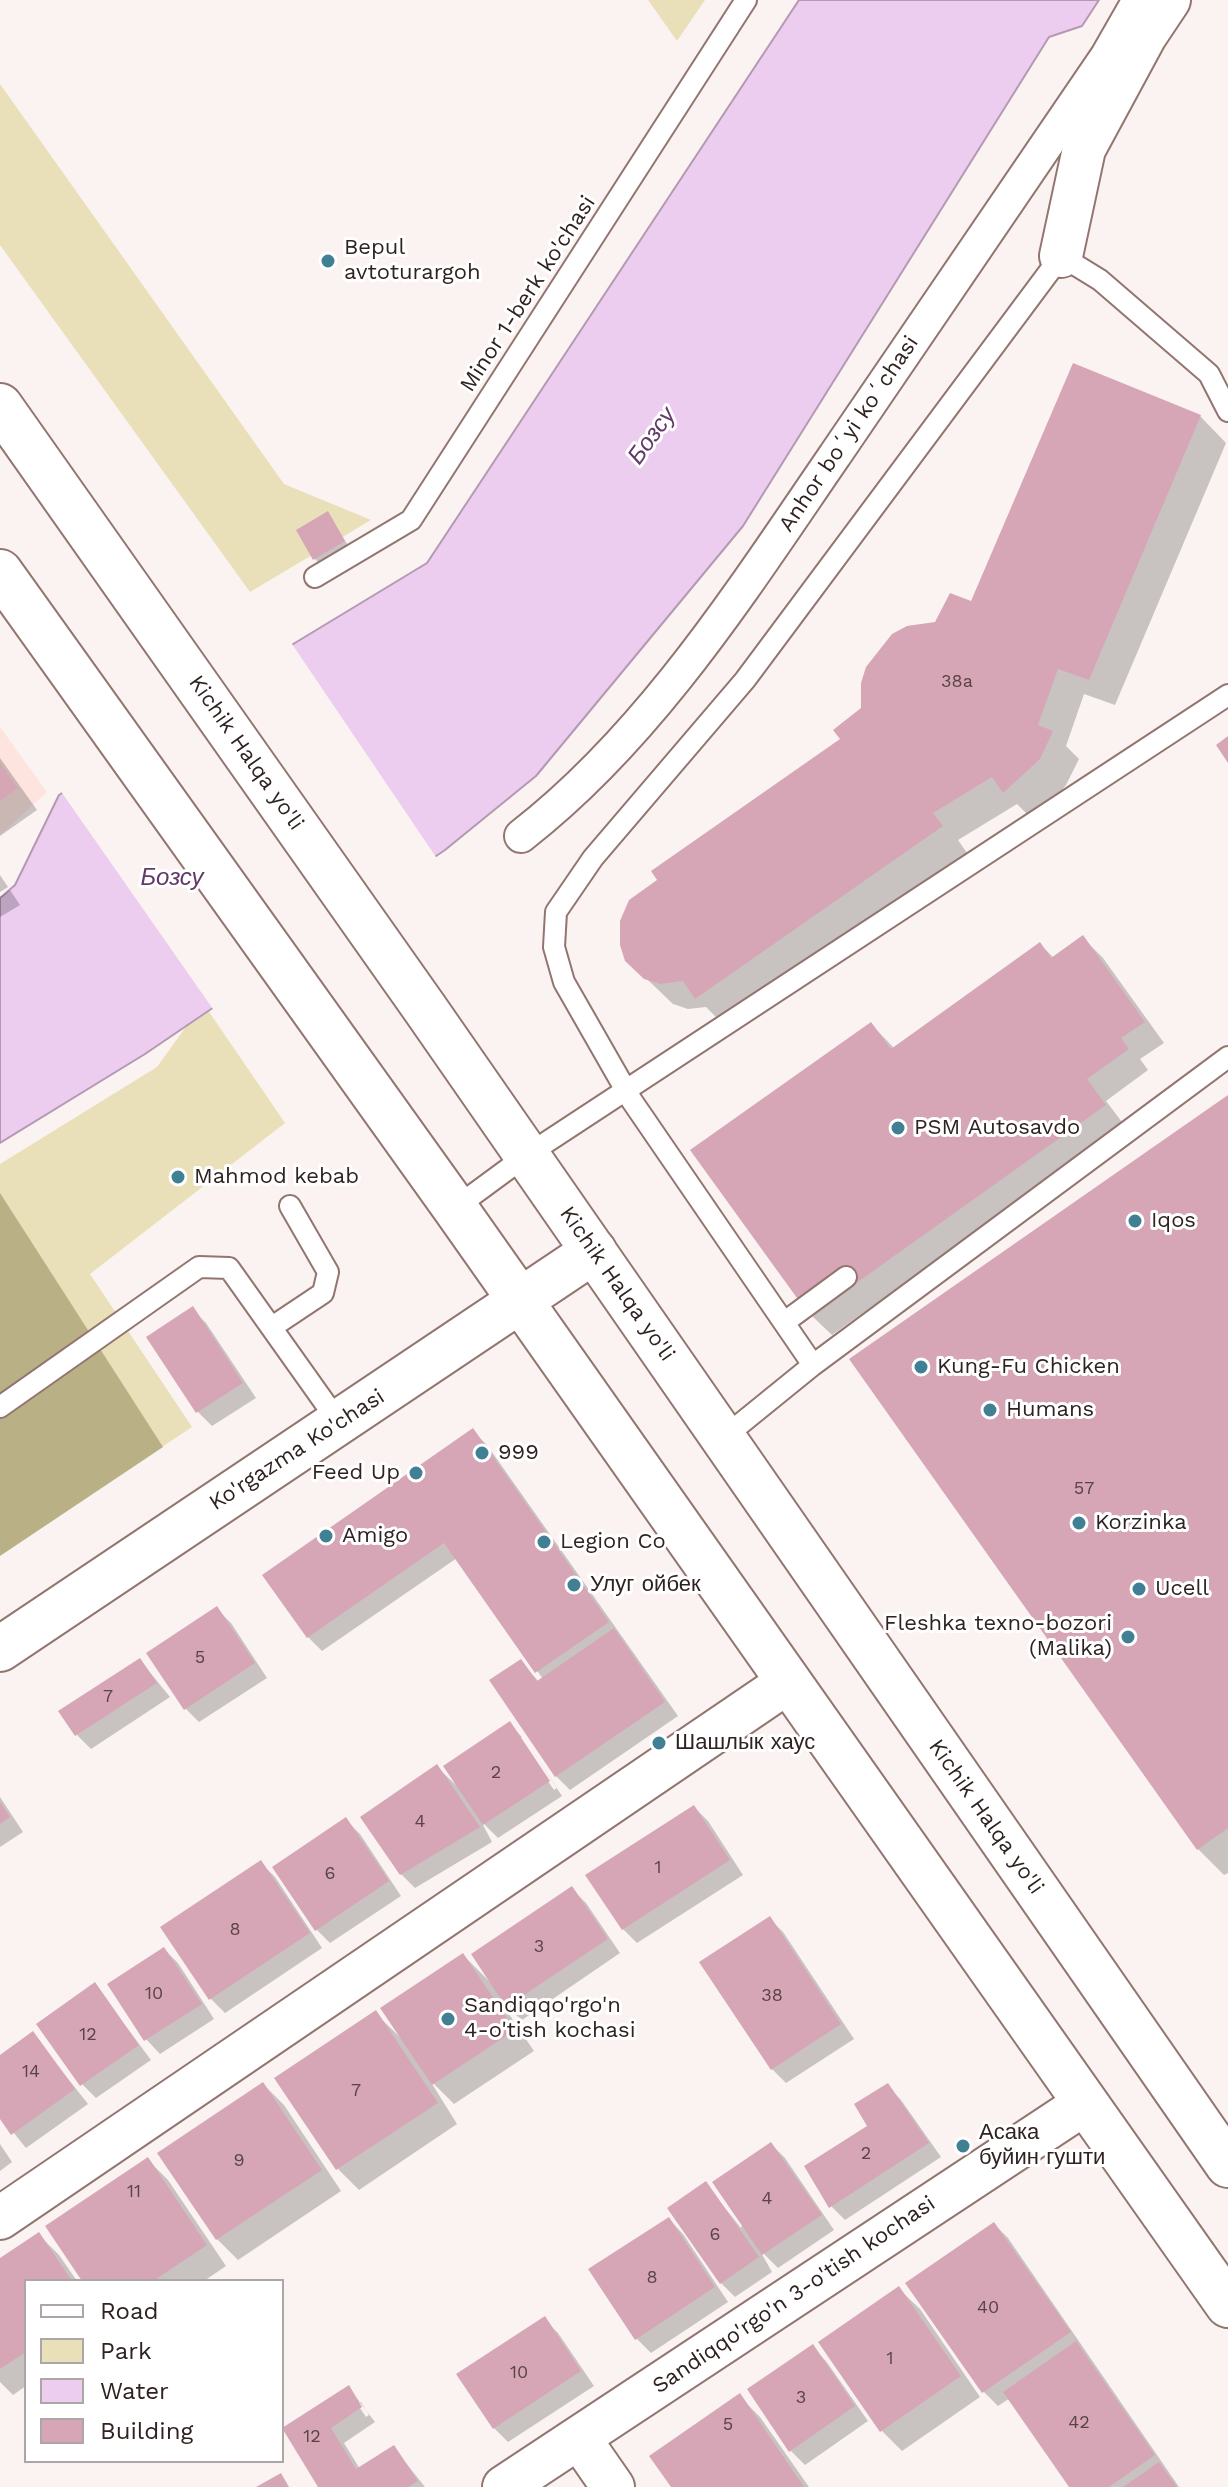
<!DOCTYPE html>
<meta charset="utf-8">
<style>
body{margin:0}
#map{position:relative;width:1228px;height:2487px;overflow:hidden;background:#faf3f2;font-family:"Work Sans",sans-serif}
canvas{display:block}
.legend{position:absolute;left:24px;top:2279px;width:260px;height:184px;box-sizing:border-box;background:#fff;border:2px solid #aca7a6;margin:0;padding:10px 14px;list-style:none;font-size:24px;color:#2f2321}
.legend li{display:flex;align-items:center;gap:16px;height:40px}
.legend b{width:40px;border:2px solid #aca7a6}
</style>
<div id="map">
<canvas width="1228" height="2487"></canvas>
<ul class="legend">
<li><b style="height:10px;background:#fff"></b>Road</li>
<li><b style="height:22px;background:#e9e0b9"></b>Park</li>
<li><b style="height:22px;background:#ecccef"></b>Water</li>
<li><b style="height:22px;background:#d6a6b6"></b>Building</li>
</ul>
</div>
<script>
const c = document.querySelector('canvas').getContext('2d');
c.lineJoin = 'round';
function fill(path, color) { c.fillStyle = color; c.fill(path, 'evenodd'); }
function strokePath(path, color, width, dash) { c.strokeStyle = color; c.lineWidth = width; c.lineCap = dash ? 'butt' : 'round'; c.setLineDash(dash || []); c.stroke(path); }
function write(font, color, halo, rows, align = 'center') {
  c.font = font + ' "Work Sans",sans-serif'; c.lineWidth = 6; c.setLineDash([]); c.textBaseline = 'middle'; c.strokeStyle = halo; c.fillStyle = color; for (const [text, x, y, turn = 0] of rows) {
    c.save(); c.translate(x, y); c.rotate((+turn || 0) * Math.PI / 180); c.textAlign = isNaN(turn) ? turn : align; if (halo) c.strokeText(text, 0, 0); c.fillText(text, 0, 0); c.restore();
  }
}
fill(new Path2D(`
 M0 727 47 792 0 835Z`), '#fde4df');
fill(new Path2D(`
 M648 0H705L677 41Z
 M0 84 284 484 371 520 250 592 0 245Z
 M203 1003 285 1123 90 1274 192 1427 0 1555V1164L157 1067Z`), '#e9e0b9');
fill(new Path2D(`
 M0 1193 163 1447 0 1556Z`), '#b9b085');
const water = new Path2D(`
 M799 0H1099L1082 26 1049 37 743 526 536 776 445 850 145 1054 0 1143V898L15 885 59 795 275 655 427 563Z`);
fill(water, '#ecccef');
strokePath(water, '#b399b1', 2);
fill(new Path2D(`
 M290 641 438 860 215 1012 60 790Z`), '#faf3f2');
fill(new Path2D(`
 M1200 416 1226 443 1115 705 1084 694 1066 746 1079 759 1066 785 1053 801 1031 818 1017 804 958 840 967 853 723 1024 706 1007 688 1009 673 1004 627 960 843 740 863 709 937 624 972 604Z
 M327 514 350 548 321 565 314 558Z
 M0 758 37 810 0 836Z
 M0 875 8 887 0 892Z
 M10 890 20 905 0 917V897Z
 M1083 938 1103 958 1164 1043 1140 1059 1148 1070 1106 1101 1125 1126 832 1335 811 1315 871 1024 894 1048 1040 944 1054 958Z
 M1228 1098V1873L1224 1875 1198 1849Z
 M192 1309 206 1323 256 1398 212 1426 198 1412 149 1338Z
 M473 1431 487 1445 678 1716 570 1790 556 1776 520 1661 539 1682 543 1679 457 1558 322 1651 308 1637Z
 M217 1609 231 1623 267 1678 199 1722 185 1708Z
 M140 1660 170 1697 91 1749 77 1735Z
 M509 1724 522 1737H518L554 1790 557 1788 523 1737 562 1796 498 1838 481 1821 492 1842 415 1888 401 1874 437 1767 456 1785Z
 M0 1797 23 1832 0 1847Z
 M694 1807 708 1821 743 1875 637 1943 623 1929Z
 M346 1820 360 1834 401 1896 330 1943 316 1929Z
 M261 1863 275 1877 322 1948 225 2013 211 1999 163 1928Z
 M572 1889 586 1903 620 1953 522 2020 500 2001 534 2051 454 2104 429 2079 457 2124 359 2190 338 2169 277 2079 375 2013 401 2038 463 1955 489 1981Z
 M769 1918 783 1932 854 2039 786 2083 772 2069Z
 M164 1949 178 1963 214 2019 160 2054 146 2039Z
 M95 1985 151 2060 96 2098 82 2084Z
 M33 2034 88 2104 26 2148 0 2116V2057Z
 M263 2084 284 2105 341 2191 238 2260 217 2239Z
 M887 2085 901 2100 941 2157 845 2220 831 2206Z
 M0 2144 12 2162 0 2171Z
 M771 2144 785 2158 834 2230 778 2268 759 2249 772 2272 735 2297 721 2283 705 2183 741 2228Z
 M148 2160 168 2180 226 2266 204 2281H84Z
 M669 2219 683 2234 728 2302 651 2353 637 2339Z
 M994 2224 1008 2238 1179 2487H1072L1010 2398 998 2406 984 2392 908 2284Z
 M39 2235 59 2255 77 2281H26V2386L13 2395 0 2382V2261Z
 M899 2289 920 2309 980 2397 902 2451 882 2431Z
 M544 2319 558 2333 594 2386 508 2442 494 2428Z
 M812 2347 826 2361 868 2421 805 2465 791 2451Z
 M349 2388 375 2422 344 2443 360 2469 394 2448 425 2487H320L284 2429ZM356 2402H361L369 2415 366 2417Z
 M739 2396 760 2417 809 2487H673Z`), '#0003');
fill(new Path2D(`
 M1073 363 1201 415 1089 680 1058 669 1038 725 1053 731 1040 759 1003 793 992 777 933 813 943 826 695 999 683 981 660 984 644 979 625 961 620 945V921L629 900 657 880 651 871 840 739 833 730 861 708V683L866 667 892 634 907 626 935 622 950 593 971 601Z
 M328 511 345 541 313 560 296 530Z
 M1228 736V763L1216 745Z
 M0 763 18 788 0 801Z
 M1083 935 1145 1022 1121 1038 1129 1049 1087 1079 1106 1105 810 1316 690 1150 871 1022 891 1049 1040 942 1051 958Z
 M1228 1095V1828L1197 1850 849 1359Z
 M193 1306 243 1383 196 1413 146 1337Z
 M473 1428 609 1622 535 1673 444 1543 307 1638 262 1575Z
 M217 1606 255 1663 184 1710 146 1653Z
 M614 1628 665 1702 555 1777 489 1680 521 1659 537 1681Z
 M140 1658 157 1683 75 1736 58 1711Z
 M510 1721 550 1781 483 1825 443 1766Z
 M437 1764 480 1827 400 1875 360 1817Z
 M0 1802 10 1817 0 1824Z
 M694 1805 730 1860 622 1930 585 1875Z
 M346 1817 389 1881 315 1931 272 1867Z
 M261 1860 310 1933 209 2000 160 1927Z
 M572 1886 608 1939 506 2007 471 1954Z
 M770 1916 841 2024 771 2070 699 1962Z
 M164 1947 202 2004 144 2041 107 1984Z
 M463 1953 515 2030 432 2085 380 2008Z
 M95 1982 139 2045 80 2086 36 2024Z
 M376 2010 438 2103 336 2170 274 2078Z
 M33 2031 75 2089 11 2135 0 2119V2055Z
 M263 2082 322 2170 216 2240 157 2153Z
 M888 2083 929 2143 829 2208 804 2166 867 2126 854 2104Z
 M771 2142 822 2215 762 2255 712 2182Z
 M148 2157 207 2245 153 2281H82L45 2226Z
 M706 2181 759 2257 720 2284 667 2208Z
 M669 2217 715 2287 635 2340 588 2269Z
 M994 2222 1071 2332 982 2393 905 2283Z
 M39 2232 72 2281H26V2352L0 2369V2258Z
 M899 2286 961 2376 880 2432 818 2342Z
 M545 2316 581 2371 493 2429 456 2374Z
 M1076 2341 1155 2455 1109 2487H1069L1003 2392Z
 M813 2344 855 2406 789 2452 747 2389Z
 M349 2385 362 2407 331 2428 356 2469 394 2445 418 2481 408 2487H318L282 2428Z
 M740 2393 804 2487H671L649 2456Z
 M1159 2462 1177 2487H1123Z
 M281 2473 289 2487H256Z`), '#d6a6b6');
const service = new Path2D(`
 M315 577 411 520 746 0
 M455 1208 527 1155 1228 695
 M786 1321 846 1277
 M272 1327 323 1293 328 1272 290 1206
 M813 1365 632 1101 564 982 554 947 556 912 593 858 745 680 1061 256 1100 280 1209 374 1228 411
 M0 1407 199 1267 229 1268 337 1420
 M723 1438 813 1365 1228 1057`);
const pedestrian = new Path2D(`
 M521 836C650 736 743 589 835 455 926 322 1017 189 1107 56L1139 0`);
const minor = new Path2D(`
 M1061 256 1084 149 1145 36 1169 0
 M0 2218 788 1682
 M579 2438 613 2487
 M504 2487 1084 2104`);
const tertiary = new Path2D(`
 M0 1649 594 1251`);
const trunk = new Path2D(`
 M0 406 426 1010 1228 2165
 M0 572 455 1208 1228 2305`);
strokePath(service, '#937570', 24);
strokePath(pedestrian, '#937570', 36);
strokePath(minor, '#937570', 46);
strokePath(tertiary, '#937570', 48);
strokePath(trunk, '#937570', 48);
strokePath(service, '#fff', 20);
strokePath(pedestrian, '#fff', 32);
strokePath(minor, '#fff', 42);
strokePath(tertiary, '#fff', 44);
strokePath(trunk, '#fff', 44);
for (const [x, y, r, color] of [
 [328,261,8,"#417f95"],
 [898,1128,8,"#417f95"],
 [178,1177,8,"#417f95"],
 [1135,1221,8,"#417f95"],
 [921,1367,8,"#417f95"],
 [990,1410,8,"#417f95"],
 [482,1453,8,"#417f95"],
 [416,1473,8,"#417f95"],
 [1079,1523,8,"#417f95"],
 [326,1536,8,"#417f95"],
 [544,1542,8,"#417f95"],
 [574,1585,8,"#417f95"],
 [1139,1589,8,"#417f95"],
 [1128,1637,8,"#417f95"],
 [659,1743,8,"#417f95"],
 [448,2019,8,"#417f95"],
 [963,2146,8,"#417f95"]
]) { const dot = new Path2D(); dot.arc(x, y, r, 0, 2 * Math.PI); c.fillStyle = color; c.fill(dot); strokePath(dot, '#fff', 3); }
write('18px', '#594446', null, [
 ["38a",957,682],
 ["57",1084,1489],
 ["5",200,1658],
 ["7",108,1697],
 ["2",496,1773],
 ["4",420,1822],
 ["1",658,1868],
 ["6",330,1874],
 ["8",235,1930],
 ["3",539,1947],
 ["10",154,1994],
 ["38",772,1996],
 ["12",88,2035],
 ["14",31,2072],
 ["7",356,2091],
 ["2",866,2154],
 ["9",239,2161],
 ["11",134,2192],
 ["4",767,2199],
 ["6",715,2235],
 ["8",652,2278],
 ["40",988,2308],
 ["1",890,2359],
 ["10",519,2373],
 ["3",801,2398],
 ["42",1079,2423],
 ["5",728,2425],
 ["12",312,2437]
]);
write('22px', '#2f2321', '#fff', [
 ["Bepul",344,248],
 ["avtoturargoh",344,273],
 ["PSM Autosavdo",914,1128],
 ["Mahmod kebab",194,1177],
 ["Iqos",1151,1221],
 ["Kung-Fu Chicken",937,1367],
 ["Humans",1006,1410],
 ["999",498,1453],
 ["Feed Up",400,1473,"right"],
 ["Korzinka",1095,1523],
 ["Amigo",342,1536],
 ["Legion Co",560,1542],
 ["Улуг ойбек",590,1585],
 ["Ucell",1155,1589],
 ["Fleshka texno-bozori",1112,1624,"right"],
 ["(Malika)",1112,1649,"right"],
 ["Шашлык хаус",675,1743],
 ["Sandiqqo'rgo'n",464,2006],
 ["4-o'tish kochasi",464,2031],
 ["Асака",979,2133],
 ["буйин гушти",979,2158]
], 'left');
write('22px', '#2f2321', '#fff', [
 ["Minor 1-berk ko'chasi",528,294,-57],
 ["Anhor boʻyi koʻchasi",849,434,-56],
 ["Kichik Halqa yo'li",246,753,55],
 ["Kichik Halqa yo'li",617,1284,55],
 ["Ko'rgazma Ko'chasi",297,1450,-33],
 ["Kichik Halqa yo'li",986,1817,55],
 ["Sandiqqo'rgo'n 3-o'tish kochasi",794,2295,-34]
]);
write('italic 24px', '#623967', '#fff', [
 ["Бозсу",652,436,-54],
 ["Бозсу",172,878]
]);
</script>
